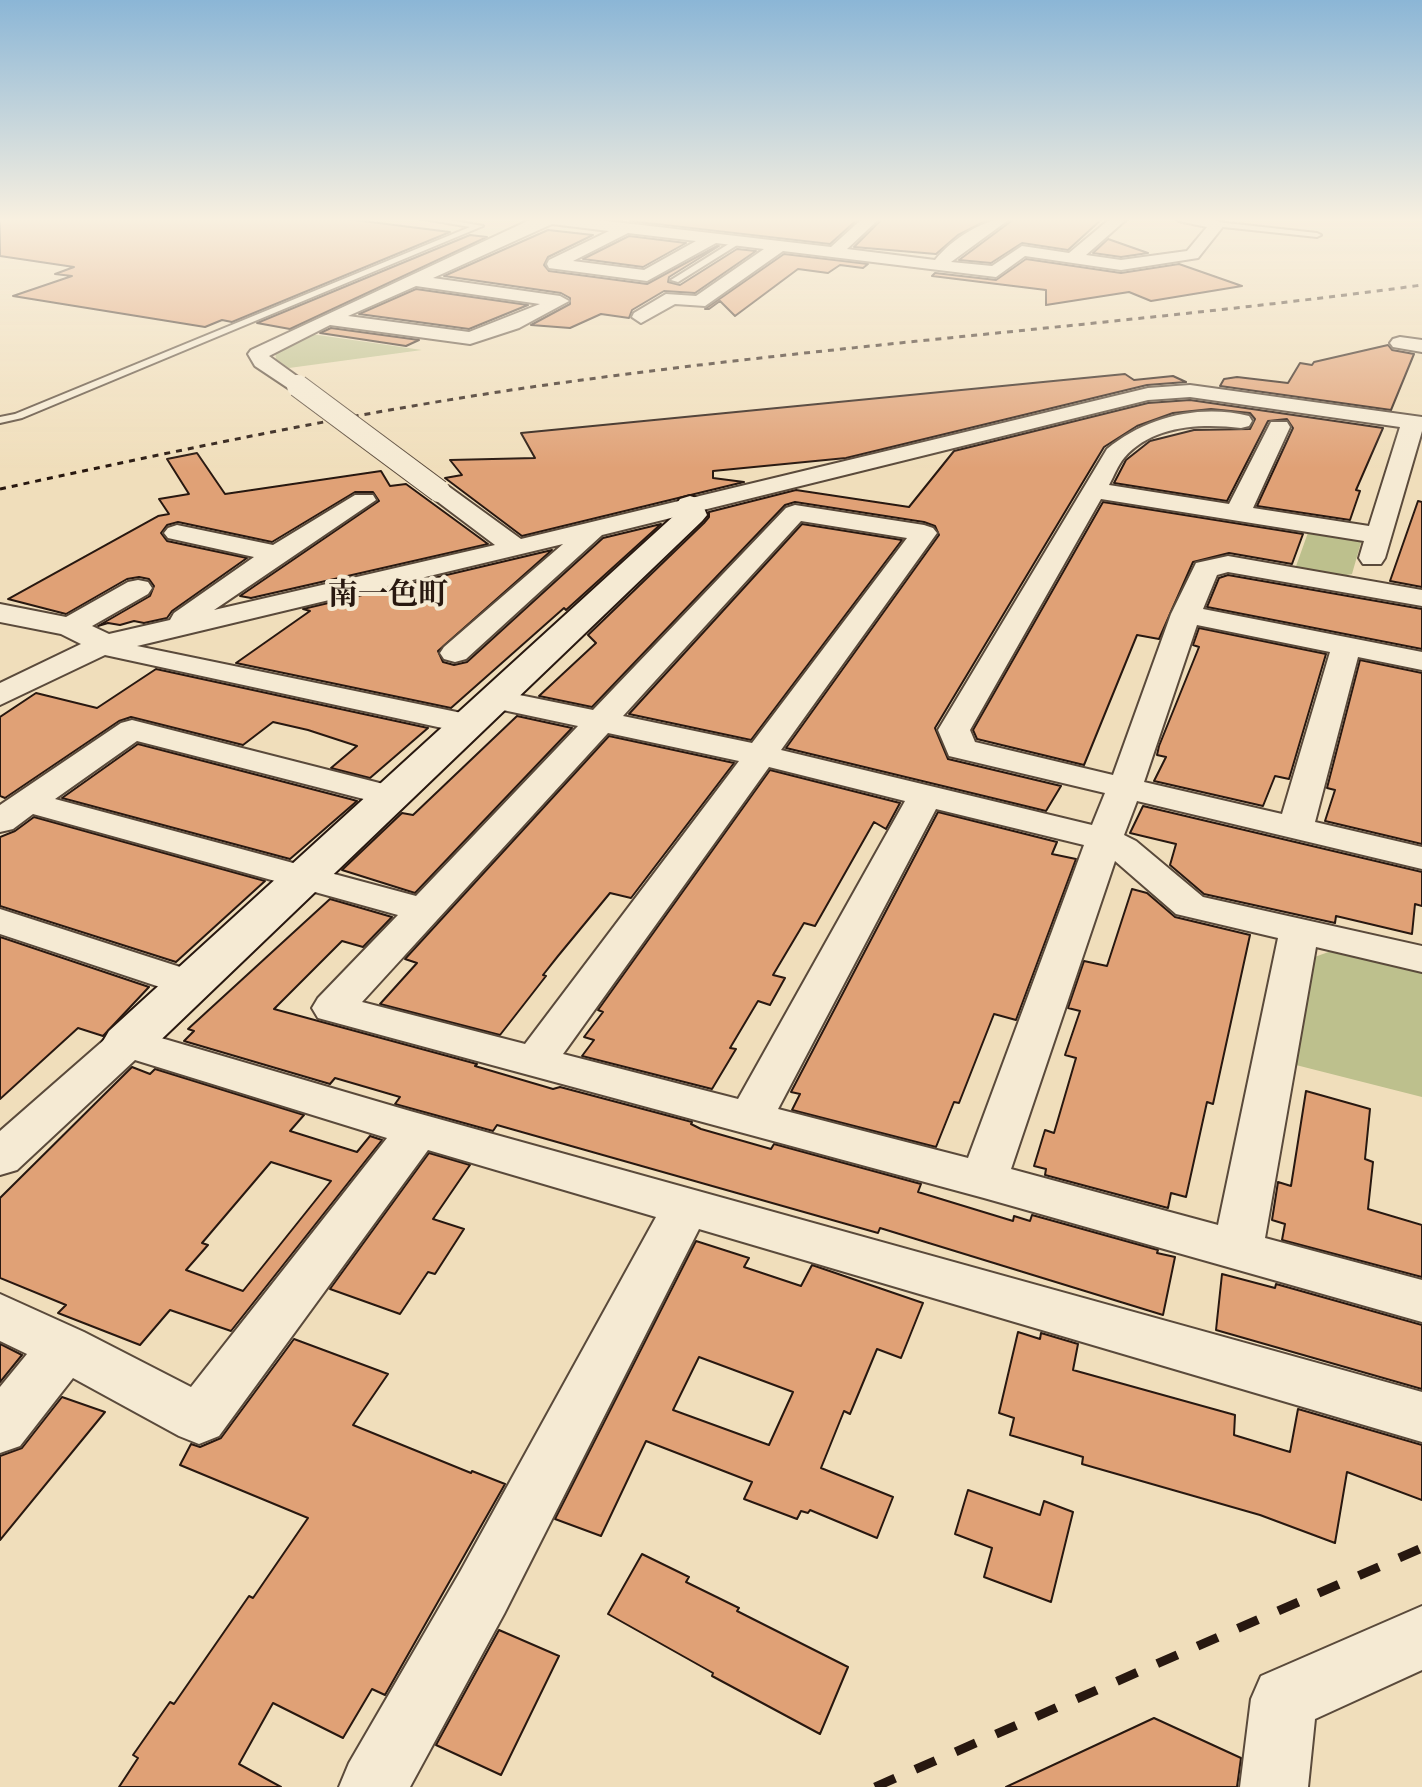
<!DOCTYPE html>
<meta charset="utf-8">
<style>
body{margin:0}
canvas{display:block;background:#f0debb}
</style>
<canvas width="1422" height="1787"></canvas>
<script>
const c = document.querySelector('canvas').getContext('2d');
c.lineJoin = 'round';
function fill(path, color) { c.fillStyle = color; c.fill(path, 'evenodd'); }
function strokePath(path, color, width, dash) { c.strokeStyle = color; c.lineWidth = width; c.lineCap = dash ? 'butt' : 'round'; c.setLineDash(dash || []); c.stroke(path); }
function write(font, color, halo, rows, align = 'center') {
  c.font = font + ' "IM FELL English","Noto Serif JP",serif'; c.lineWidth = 8; c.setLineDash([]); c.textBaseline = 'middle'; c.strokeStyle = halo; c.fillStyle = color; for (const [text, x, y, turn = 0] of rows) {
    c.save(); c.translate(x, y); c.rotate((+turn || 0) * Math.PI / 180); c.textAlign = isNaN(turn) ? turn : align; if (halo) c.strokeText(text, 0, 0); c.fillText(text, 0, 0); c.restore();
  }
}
fill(new Path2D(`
 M311 334 422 350 289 368 276 359 275 352Z
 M1310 527 1362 539 1352 574 1336 577 1295 569Z
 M1334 950 1422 970V1097L1292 1064 1309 959Z`), '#bdc08d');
const building = new Path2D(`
 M0 218H339L450 232 232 322 222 320 205 327 13 296 72 276 55 274 74 267 0 256Z
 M635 218H859L830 244 630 221Z
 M883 218H992L958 235 936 254 854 247Z
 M1103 218 1068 250 1022 243 991 263 959 260 1014 219Z
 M548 230 593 235 548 257 544 265 549 271 647 284 717 246H719L669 277 668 282 680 285 737 249 756 251 695 293 664 291 632 310 629 318 601 314 570 328 531 325 570 304V298L561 293 444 276Z
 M470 235 487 237 290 329 257 323Z
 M629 236 686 243 643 267 583 259Z
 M1108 239 1148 253 1121 257 1093 253Z
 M784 254 868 264 863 268 840 265 828 273 798 269 735 316 720 301 709 309H705Z
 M1026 259 1121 273 1179 264 1242 286 1151 301 1129 292 1046 305V290L932 276 935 273 996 280Z
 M416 289 528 305 469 329 359 314Z
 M331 328 419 340 406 346 320 333Z
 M1388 345 1392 350 1414 354 1391 410 1220 386 1224 379 1237 377 1288 383 1300 363 1312 365 1314 362Z
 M1125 374 1134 380 1173 376 1186 382 1147 385 846 458 713 471V478L744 482 522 536 445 478 462 475 450 460 535 458 521 433Z
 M1190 400 1383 428 1356 490 1360 491 1350 520 1257 506 1293 428 1287 419 1268 421 1227 501 1114 483 1126 460 1150 441 1194 430 1250 429 1255 419 1250 413 1211 409 1173 413 1137 426 1104 447 935 728 948 759 1061 786 1046 811 786 748 939 535 935 526 924 522 795 502 785 505 592 707 539 696 596 643 588 635 704 523 709 517V512L796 490 909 507 954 451 1148 403Z
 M197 453 225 494 381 471 390 486 406 484 488 544 251 598 240 596 379 501 373 492H355L272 542 178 522 167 525 161 533 167 541 247 558 172 611 167 618 144 623 134 621 120 625 108 623 98 626 150 596 154 586 149 579 139 577 127 579 66 614 8 599 158 516 169 514 159 499 189 494 167 459Z
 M1418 501 1422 502V587L1390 581Z
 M1103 502 1303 534 1292 564 1229 553 1193 562 1159 639 1137 635 1084 765 977 739 973 730Z
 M661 524 566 610 564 608 451 708 236 663 310 611 303 609 552 550 438 651 443 662 454 665 467 662 603 538Z
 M802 524 902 540 751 740 629 714Z
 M1228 575 1422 609V649L1207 607 1219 578Z
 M1199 628 1326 654 1289 779 1275 776 1263 806 1154 781 1166 757 1157 755 1159 746 1199 647 1193 645Z
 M1360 660 1422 673V844L1325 821 1335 790 1327 788Z
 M156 669 428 728 370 778 331 768 357 746 308 730 273 722 243 745 131 717 119 721 5 798 0 796V717L36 693 97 708Z
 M517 716 572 728 415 893 342 870 402 813 413 815Z
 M609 736 734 763 631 898 610 893 558 956 543 975 546 976 500 1035 380 1004 417 963 405 959Z
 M138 744 350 799 357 801 290 859 62 798Z
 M770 770 900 803 886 829 874 822 815 926 804 923 773 975 785 978 770 1005 758 1001 730 1048 736 1049 712 1089 582 1056 594 1040 584 1037 603 1012 598 1010Z
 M1143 806 1422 872V906L1415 904 1412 934 1336 916 1335 923 1204 894 1170 865 1176 844 1130 833Z
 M938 812 1057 842 1052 854 1076 859 1016 1020 994 1014 959 1103 954 1102 936 1147 792 1110 800 1094 791 1092Z
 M34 817 265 881 176 962 0 906V837L15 831Z
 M1132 889 1147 893 1175 917 1250 935 1213 1104 1207 1102 1186 1197 1171 1193 1168 1208 1045 1175 1046 1169 1034 1166 1045 1130 1054 1133 1076 1058 1065 1055 1080 1011 1068 1008 1084 961 1107 966Z
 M330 899 392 917 363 947 342 941 274 1009 477 1064 475 1066 553 1089 560 1087 692 1122 691 1124 701 1129 771 1149 774 1144 921 1184 918 1192 1013 1221 1014 1216 1030 1221 1032 1215 1158 1250 1157 1253 1175 1257 1163 1315 880 1228 878 1233 497 1125 493 1131 395 1104 400 1097 335 1078 330 1084 184 1041 194 1031 188 1029Z
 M0 937 149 987 103 1036 78 1028 0 1099Z
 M132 1067 150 1074 155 1069 304 1115 290 1131 357 1152 370 1136 382 1140 231 1331 170 1310 140 1345 58 1313 66 1305 0 1278V1198ZM271 1162 331 1181 243 1291 186 1270 208 1245 202 1243Z
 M1306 1091 1370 1109 1365 1159 1373 1162 1368 1209 1422 1225V1277L1282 1240 1285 1224 1272 1220 1278 1182 1291 1186Z
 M429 1153 470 1165 433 1219 464 1229 435 1274 428 1272 400 1314 330 1289Z
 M696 1241 749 1258 744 1267 801 1286 812 1265 923 1303 901 1358 877 1349 850 1414 844 1411 821 1468 893 1497 877 1538 810 1510 808 1513 801 1511 797 1519 744 1499 752 1482 646 1441 601 1536 555 1519ZM699 1357 793 1392 769 1445 673 1410Z
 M1222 1274 1275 1288 1276 1284 1422 1325V1389L1216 1330Z
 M1018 1332 1040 1339 1041 1333 1078 1344 1073 1370 1235 1415 1234 1435 1290 1452 1298 1409 1422 1445V1500L1347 1472 1335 1543 1260 1515 1082 1464 1083 1457 1010 1435 1014 1418 999 1413Z
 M294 1339 388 1374 353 1425 471 1473 472 1471 505 1484 385 1695 372 1689 343 1738 273 1703 239 1764 281 1787H119L138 1758 133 1755 170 1702 174 1704 249 1596 253 1598 308 1518 180 1465 191 1444 200 1447 221 1438Z
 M0 1344 22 1355 0 1382Z
 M62 1397 105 1412 0 1540V1456L22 1448Z
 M968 1490 1040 1515 1044 1501 1073 1512 1051 1602 984 1577 992 1548 955 1534Z
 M642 1554 689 1577 686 1582 739 1608 737 1611 848 1667 820 1734 712 1676 713 1673 608 1614Z
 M499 1630 559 1656 501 1775 436 1745Z
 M1154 1718 1241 1758 1237 1787H1006Z`);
fill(building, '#e0a176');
strokePath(building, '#281810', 2);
const lane = new Path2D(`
 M419 218H438L483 226 22 418 0 423V417L15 414 470 227Z
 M1217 222 1317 233 1321 235 1317 237 1214 226Z
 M735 240 742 242 678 282 671 280Z`);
const street = new Path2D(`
 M534 218H581L831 247 863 218H880L847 249 935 260C952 239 984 218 1011 218L951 262 992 266 1022 246 1069 253 1111 218H1128L1086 255 1121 260 1187 251 1207 227 1179 221 1176 218H1209L1225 224 1198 258 1121 270 1025 256 996 277 783 251 705 306 675 304 641 323 632 317 634 313 666 294 696 296 764 249 716 243 647 281 549 268 547 264 549 260 609 231 552 224 433 278 560 296 569 301 519 328 470 344 330 325 269 356 305 382 308 386 298 392 291 390 255 366 248 354 251 350ZM628 233 696 241 644 270 573 261ZM416 286 540 304 469 332 348 316Z
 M1400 337 1422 340V352L1393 347 1390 343 1393 339Z
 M1190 385 1422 417V431L1385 558 1381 564H1363L1359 558 1364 541 1101 499 970 730 975 742 1113 775 1171 614 1196 563 1228 556 1422 590V606L1228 572 1217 575 1203 609 1422 652V670L1358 657 1315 822 1422 847V869L1137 801 1124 835 1136 841 1203 897 1422 946V972L1316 947 1265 1238 1422 1280V1322L984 1198 318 1018 312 1008 318 998 398 915 33 814 13 829 0 832V805L121 723 132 720 403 789 408 796 403 803 391 806 137 741 55 799 416 896 578 726 484 706 479 699 484 692 495 690 593 710 786 508 795 505 924 525 933 528 937 533 781 750 1092 825 1105 793 949 756 938 730 1107 449C1146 417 1199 404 1249 416L1252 421 1249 426 1241 428C1202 423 1152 425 1124 458 1118 465 1114 476 1109 485L1229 504 1271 422H1287L1290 427 1253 508 1369 526 1400 427 1190 397 1148 400 602 535 466 659 455 662 444 659 440 653 444 647 563 544 137 646 481 717 486 724 481 731 470 734 105 655 0 705V683L81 644 61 634 0 622V604L66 617 128 582 138 580 148 582 152 588 148 594 92 626 109 634 170 620 174 613 254 557 168 538 164 533 168 528 177 525 273 545 355 495H373L376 500 214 610 495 545 430 496 427 491 430 486H448L521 539 1148 388ZM801 521 907 538 752 743 623 716ZM1197 625 1330 652 1282 814 1144 782ZM608 733 739 761 525 1044 362 1002ZM769 767 905 801 738 1099 563 1054ZM936 809 1084 845 968 1158 778 1109ZM1115 861 1176 914 1278 938 1218 1225 1011 1169Z
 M0 909 205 975 211 984 205 993 190 997 0 934Z
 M127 1028 410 1111 1422 1392V1442L699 1229 504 1614 410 1787H339L349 1763 460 1572 656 1217 428 1150 219 1436 199 1444 179 1436 73 1378 20 1446 0 1453V1387L27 1354 0 1341V1294L84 1332 191 1387 387 1138 135 1060 17 1170 0 1175V1131L112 1033Z
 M1422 1606V1670L1315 1719 1308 1787H1240L1251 1699 1261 1676Z`);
const secondary = new Path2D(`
 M690 496 700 499 707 515 702 521 145 1055 127 1060 109 1055 102 1043 109 1031 677 513 676 505 680 499Z`);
strokePath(lane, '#5a4a3b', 4);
strokePath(street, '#5a4a3b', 4);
strokePath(secondary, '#281810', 4);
fill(lane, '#f5ead3');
fill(street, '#f5ead3');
fill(secondary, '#f5ead3');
strokePath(new Path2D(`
 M0 489C193 447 386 406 582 380 861 342 1143 323 1422 285`), '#281810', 3, [6, 6]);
strokePath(new Path2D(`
 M875 1787 1422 1548`), '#281810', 9, [22, 22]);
const streetBridge = new Path2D(`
 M298 386 439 491`);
strokePath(streetBridge, '#5a4a3b', 24, []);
strokePath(streetBridge, '#f5ead3', 22);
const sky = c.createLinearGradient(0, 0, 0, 468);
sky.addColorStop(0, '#8bb6d6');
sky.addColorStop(0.47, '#f8f0e0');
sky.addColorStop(1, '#f8f0e000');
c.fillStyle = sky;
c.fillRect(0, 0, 1422, 468);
write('bold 30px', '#281810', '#f5ead3', [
 ["南一色町",388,598]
]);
</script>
